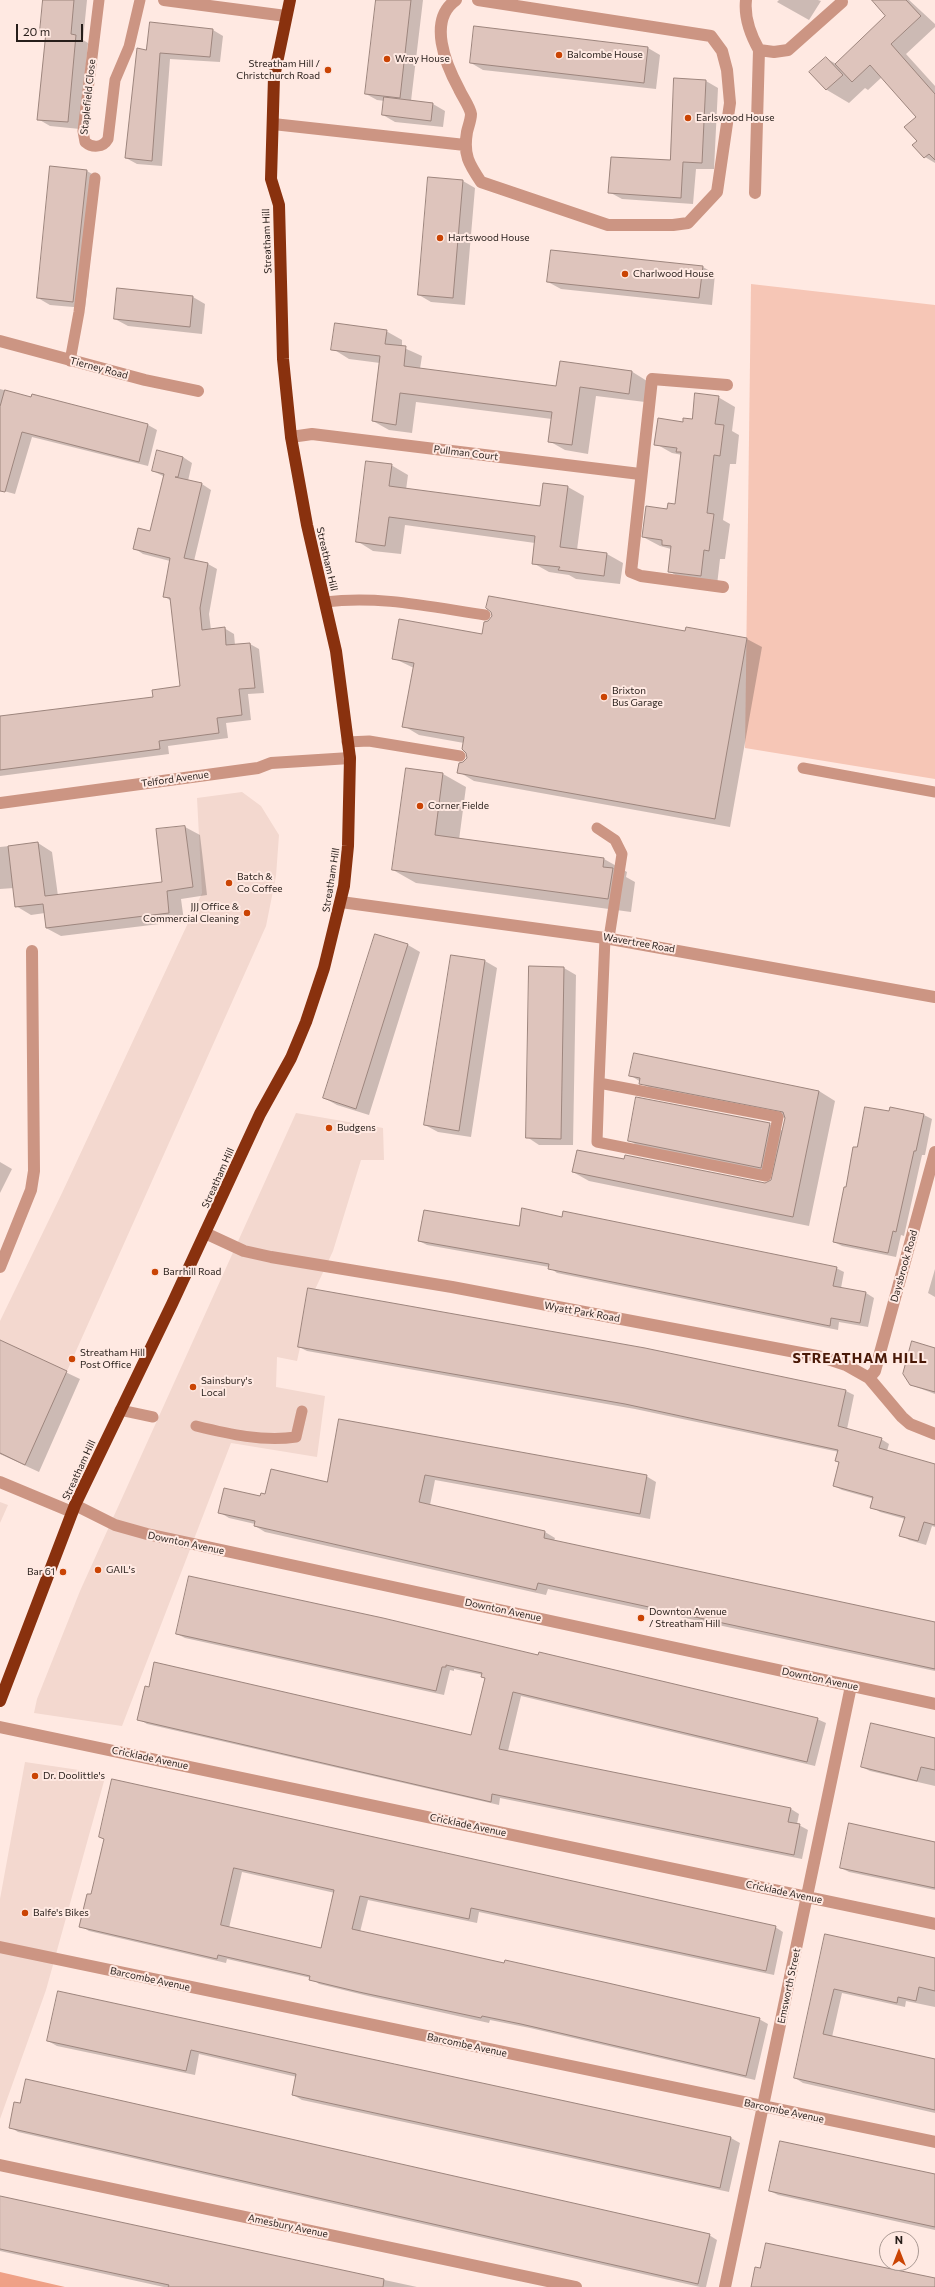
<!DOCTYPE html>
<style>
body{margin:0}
#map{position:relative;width:935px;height:2287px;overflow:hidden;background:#ffe9e2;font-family:Commissioner,sans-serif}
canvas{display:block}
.north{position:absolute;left:879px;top:2231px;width:40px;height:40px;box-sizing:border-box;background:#ffe9e2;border:1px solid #a99892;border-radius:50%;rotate:0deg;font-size:11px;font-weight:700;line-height:16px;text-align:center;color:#271e1a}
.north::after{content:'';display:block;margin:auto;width:14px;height:18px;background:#ca4404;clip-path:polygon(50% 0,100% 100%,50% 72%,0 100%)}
.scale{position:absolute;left:16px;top:24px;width:67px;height:18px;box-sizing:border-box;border:2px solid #271e1a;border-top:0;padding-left:5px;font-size:12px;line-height:14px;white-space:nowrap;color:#271e1a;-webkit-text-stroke:3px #ffe9e2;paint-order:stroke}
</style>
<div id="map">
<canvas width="935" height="2287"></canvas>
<div class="north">N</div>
<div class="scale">20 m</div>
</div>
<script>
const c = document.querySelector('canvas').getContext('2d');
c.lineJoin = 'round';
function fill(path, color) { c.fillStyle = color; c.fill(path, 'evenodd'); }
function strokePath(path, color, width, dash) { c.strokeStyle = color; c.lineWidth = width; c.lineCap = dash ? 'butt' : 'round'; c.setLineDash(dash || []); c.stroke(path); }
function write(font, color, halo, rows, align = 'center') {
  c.font = font + ' Commissioner,sans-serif'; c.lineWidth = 4; c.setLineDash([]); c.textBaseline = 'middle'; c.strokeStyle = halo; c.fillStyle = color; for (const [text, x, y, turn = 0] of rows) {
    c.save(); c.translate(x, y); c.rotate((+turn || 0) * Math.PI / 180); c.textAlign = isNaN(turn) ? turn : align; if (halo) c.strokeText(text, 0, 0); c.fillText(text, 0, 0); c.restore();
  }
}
fill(new Path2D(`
 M242 792 261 806 279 835 276 876 266 926 25 1465 0 1454V1321L62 1193 202 893 197 798Z
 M296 1113 383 1128 384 1160H361L333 1251 311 1298 297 1361 277 1357 276 1387 325 1396 317 1457 231 1443 122 1726 34 1713 37 1699 80 1591Z
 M0 1502 8 1505 0 1523Z
 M25 1762 106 1774 46 1990 0 2119V1899Z`), '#f3d8cf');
fill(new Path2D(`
 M751 284 935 305V779L745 748Z`), '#f6c6b6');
fill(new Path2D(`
 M0 2272 65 2287H0Z`), '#efa187');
fill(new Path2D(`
 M44 0H87L83 40 88 43 80 129 50 126 38 119 46 34 41 31Z
 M377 0H423L411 101 433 104 445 111 443 127 395 122 383 115 385 101 377 100 366 94Z
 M779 0H818L821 1 809 20 777 2Z
 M873 0H909L935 24V27L906 54 935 86V163L925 157 918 141 917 117 882 77 868 90 865 88 849 103 827 90 810 72 826 58 836 64 887 16Z
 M213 30 223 36 220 62 170 59 162 166 137 164 126 158 147 51Z
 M648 48 660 55 656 89 483 70 471 63Z
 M706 81 718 88 714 169H696L693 204 622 199 609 192 671 161Z
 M50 167 87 171 99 178 85 308 50 305 38 298Z
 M463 181 475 188 465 305 431 302 419 295Z
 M703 267 715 274 712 305 561 289 548 282Z
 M193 297 205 304 202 334 128 326 115 319Z
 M386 331 402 340V347L422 356 420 369 557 387 631 371 647 381 645 402 596 396 588 454 565 450 549 441 552 419 416 402 412 433 389 430 373 421 380 363 349 359 333 349Z
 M0 389 32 398 148 425 157 430 148 466 32 437 15 494 0 490Z
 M718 397 735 407 732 431 739 435 736 464H730L723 520 730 524 725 559H720L717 585 685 581 669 571 671 549 660 546 643 537 668 510 676 505 682 455 672 453 656 444 684 423 692 420Z
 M158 451 183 457 192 463 188 481 202 484 211 490 194 561 208 564 217 569 209 614 211 630 224 628 234 634 235 645 250 644 259 649 264 693 248 694 251 720 226 723 228 738 168 746 169 754 0 776V718L154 698 181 687 171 601 164 596 170 561 143 554 134 548 151 532 165 477 153 471Z
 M391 465 408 475 406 490 541 507 568 487 584 496 577 550 607 554 623 563 620 584 576 579 569 575 549 572 533 563 535 543 405 525 401 554 373 551 357 541Z
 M687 628 747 639 762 647 730 827 474 781 459 772 468 758 464 743 419 735 404 726 414 668 393 658 483 635 686 632Z
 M406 769 443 774 466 787 459 840 604 859 627 872 626 877 635 882 631 912 416 883 393 870Z
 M185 827 200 835 207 895 181 899 184 921 61 936 46 928 45 913 31 915 16 906 14 888 0 889V847L38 843 52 852 58 896 164 883 157 830Z
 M376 935 408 945 420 952 369 1115 337 1105 324 1098Z
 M452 956 485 961 497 968 471 1137 438 1132 425 1125Z
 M564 968 576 975 573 1145H539L527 1137Z
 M630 1075 819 1091 835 1101 809 1226 589 1181 573 1172 765 1184 772 1181 774 1174 641 1148 629 1140 769 1124 783 1131 786 1118 656 1092Z
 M890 1113 924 1115 932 1119 925 1155H922L904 1236 901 1235 896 1257 842 1246 834 1242 857 1148Z
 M0 1162 12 1169 0 1193Z
 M563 1218 836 1268 844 1272 841 1288 866 1293 874 1298 868 1327 839 1322 838 1330 557 1273 549 1267 427 1245 419 1241 520 1227Z
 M935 1269V1297L928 1293Z
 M0 1341 80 1379 39 1472 0 1454Z
 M299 1347 846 1391 854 1395 847 1429 881 1439 889 1444 887 1451 935 1465V1527L932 1526 926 1545 909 1540 901 1535 905 1519 880 1512 872 1507 874 1499 842 1490 834 1486 840 1463 839 1452 635 1409 307 1351Z
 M935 1349V1394L911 1385Z
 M339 1420 646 1476 656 1482 650 1519 435 1480 430 1505 545 1532 555 1538 554 1541 935 1623V1671L548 1589 546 1595 265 1532 255 1526V1524L229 1518 219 1512 266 1495 328 1483Z
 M177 1634 539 1656 817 1719 826 1723 815 1766 521 1696 508 1751 791 1809 799 1814 797 1824 808 1830 802 1859 500 1798 499 1805 147 1724 139 1719 472 1737 486 1679 483 1675 454 1669V1671L450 1670 444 1695 185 1638Z
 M935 1739V1786L870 1771 862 1767Z
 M850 1824 935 1842V1890L849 1872 841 1868Z
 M100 1837 775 1927 783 1932 774 1975 479 1912 477 1923 368 1900 360 1932 759 2019 768 2024 755 2080 530 2028 490 2020 489 2023 368 1996 319 1984 311 1978 227 1959 226 1963 89 1931 81 1926 92 1895 105 1840ZM242 1872 335 1893 322 1949 229 1928Z
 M826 1935 935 1960V2007L906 2001 905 2007 842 1993 832 2037 935 2061V2113L803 2083 795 2078Z
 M59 1992 731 2138 740 2143 729 2192 302 2100 293 2095 297 2077 199 2054 195 2075 57 2046 48 2041Z
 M10 2127 709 2235 717 2240 706 2287H700L18 2132Z
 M935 2175V2230L778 2195 770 2191Z
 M0 2197 417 2287H164L0 2251Z`), '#0003');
const building = new Path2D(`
 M43 0H74L71 34 76 35 68 122 37 120 46 32 40 31Z
 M376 0H411L400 98 365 94Z
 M872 0H906L921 16 891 44 935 94V160L929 154 924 158 912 145 917 141 904 127 916 117 870 65 852 82 835 64 885 16Z
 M150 22 213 29 210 57 160 53 152 161 125 158 137 48 146 50Z
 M474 26 648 47 644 83 470 63Z
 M826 57 843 75 826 90 809 72Z
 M674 78 706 80 702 163 683 162 681 198 608 193 611 157 670 160Z
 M384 97 433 103 431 121 382 115Z
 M50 166 87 170 73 302 37 298Z
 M428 177 463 180 453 298 418 295Z
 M551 250 703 266 699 298 547 282Z
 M117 288 193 296 190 327 114 319Z
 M335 323 387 330 385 344 406 346 404 366 556 386 560 361 632 371 629 394 580 387 572 445 548 442 552 412 400 393 396 425 372 421 380 356 331 350Z
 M5 390 31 397 32 394 148 424 139 462 22 432 5 492 0 491V407Z
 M695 393 719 396 715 424 724 425 720 456 714 455 707 513 714 514 709 551 704 550 701 576 668 572 671 546 662 545V540L642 537 646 506 667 509 668 503 675 504 681 452H676L677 448 654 445 658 418 683 422V418L692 419Z
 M157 450 183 457 178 477H175L202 483 184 558 208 563 200 608 202 630 225 627 226 645 250 643 255 688 239 689 242 715 217 718 219 733 159 741 160 749 0 770V716L153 697 152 690 180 686 170 598 163 597 170 558 133 549 138 528 150 531 164 474 152 471Z
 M366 461 392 464 389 486 540 506 543 483 568 486 560 547 607 553 604 576 558 570 560 567 532 564 535 536 389 517 385 546 356 542Z
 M489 596 685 631 686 627 747 638 715 819 457 773 459 763 463 762 467 758 466 753 462 749 464 737 402 727 414 663 392 659 399 619 482 634 484 622 488 621 492 616 491 612 486 608Z
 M406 768 443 773 435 835 604 858 603 867 613 868 608 899 392 870Z
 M185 826 193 887 167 891 169 913 46 928 43 904 15 907 8 846 38 842 45 896 162 882 156 829Z
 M375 934 408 944 356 1109 323 1098Z
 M451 955 485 960 459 1131 424 1125Z
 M529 966 564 967 561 1139 526 1138Z
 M634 1053 819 1091 793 1217 572 1172 577 1150 624 1159 625 1155 765 1183 771 1180 785 1118 783 1112 639 1084 640 1078 629 1076Z
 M636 1097 770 1123 761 1168 628 1141Z
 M865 1107 889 1111 890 1107 924 1114 916 1151H914L896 1232 893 1231 888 1253 833 1242 844 1187H846L853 1147H857Z
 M522 1208 562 1217 563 1211 837 1267 833 1286 866 1292 860 1323 831 1318 830 1326 548 1269 549 1264 418 1241 424 1210 519 1226Z
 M308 1288 645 1348 846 1390 838 1426 882 1438 879 1448 935 1464V1525L924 1522 918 1541 899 1536 905 1517 870 1508 873 1497 833 1486 839 1462 835 1461 838 1450 625 1404 298 1347Z
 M0 1340 67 1371 25 1465 0 1453Z
 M912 1341 935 1348V1392L910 1385 903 1374Z
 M339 1419 647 1475 640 1514 425 1475 419 1502 545 1531 544 1538 935 1622V1669L538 1583 536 1590 254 1526 255 1521 218 1513 224 1488 260 1496 261 1493 265 1494 271 1469 327 1482Z
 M189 1576 383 1618 538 1655 539 1652 818 1718 807 1762 513 1692 499 1749 791 1808 788 1822 800 1824 794 1855 492 1794 491 1802 137 1720 145 1686 149 1687 154 1662 471 1735 485 1678 481 1677 482 1673 446 1665V1667H442L436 1691 176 1634Z
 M871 1723 935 1738V1770L921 1767 917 1781 861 1767Z
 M112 1779 776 1926 766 1971 471 1908 469 1919 360 1896 352 1929 504 1963 505 1960 608 1983 760 2018 746 2076 521 2024 482 2016 481 2018 359 1992 309 1980 310 1976 218 1955 217 1959 79 1927 87 1894H91L104 1839 99 1837ZM234 1868 334 1890 321 1948 221 1925Z
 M849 1823 935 1842V1888L840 1868Z
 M825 1934 935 1958V1991L919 1987 916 2001 898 1997 897 2003 834 1989 823 2034 935 2059V2110L794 2078Z
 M58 1991 731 2137 720 2188 292 2095 296 2074 191 2050 186 2071 47 2041Z
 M26 2079 710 2234 698 2284 9 2128 14 2102 20 2103Z
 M780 2141 935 2174V2227L769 2191Z
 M0 2196 384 2279 383 2287H168L169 2285 0 2249Z
 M766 2243 935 2278V2287H751L755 2267 760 2268Z`);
fill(building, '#dec4bc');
strokePath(building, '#9d857d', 1);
strokePath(new Path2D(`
 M99 0 83 131 85 142C92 148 103 148 108 139L115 80 129 47 140 0
 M70 361 79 312 95 178
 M325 602C379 595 431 607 485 615
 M347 742 369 741 460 756
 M803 768 935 792
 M597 828 615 840 622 854 609 938
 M599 1083 597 1142 766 1176 778 1117 599 1083 605 938
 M120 1410 153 1417
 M196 1426C229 1434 263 1442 296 1437L302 1411`), '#cc9583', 11);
strokePath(new Path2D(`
 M164 0 286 16
 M456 0C427 20 446 65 459 89 462 96 470 107 471 114 471 120 468 127 467 132 463 155 469 164 481 182L608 225H673L688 223 717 192 730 103 727 70 722 51 711 36 478 0
 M746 0C744 18 750 34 759 50L755 193
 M759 50 774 52 788 50 842 2
 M273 124 465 145
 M0 341 145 380 198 391
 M291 437 312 434 640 474
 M723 587 641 576 631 572 652 379 727 385
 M0 803 258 768 271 763 350 758
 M341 902 605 938 935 997
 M205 1233 244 1251 271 1257 452 1287 822 1357 846 1365 869 1378 902 1417 910 1424 935 1434
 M0 1267 31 1190 34 1171 32 951
 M869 1378 875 1371 935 1152
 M0 1482 72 1512
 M75 1505 115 1525 147 1534 935 1704
 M0 1727 935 1924
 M0 1947 935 2142
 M0 2165 576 2287
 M725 2287 851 1686`), '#cc9583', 12);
strokePath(new Path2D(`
 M0 1701 75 1505 172 1304 260 1114 291 1058 306 1022 324 968 344 886 348 846 350 758 336 651 307 525 291 437 283 359 279 205 271 179 274 77 290 0`), '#89310e', 12);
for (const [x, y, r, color] of [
 [559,55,4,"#ca4404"],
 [387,59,4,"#ca4404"],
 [328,70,4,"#ca4404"],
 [688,118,4,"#ca4404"],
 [440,238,4,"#ca4404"],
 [625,274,4,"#ca4404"],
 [604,697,4,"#ca4404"],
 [420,806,4,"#ca4404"],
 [229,883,4,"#ca4404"],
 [247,913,4,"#ca4404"],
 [329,1128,4,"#ca4404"],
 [155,1272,4,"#ca4404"],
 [72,1359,4,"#ca4404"],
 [193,1387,4,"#ca4404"],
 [98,1570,4,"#ca4404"],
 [63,1572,4,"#ca4404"],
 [641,1618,4,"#ca4404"],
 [35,1776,4,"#ca4404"],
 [25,1913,4,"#ca4404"]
]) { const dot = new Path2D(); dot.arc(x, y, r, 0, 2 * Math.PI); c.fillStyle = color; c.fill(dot); strokePath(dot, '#ffe9e2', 1.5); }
write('10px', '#271e1a', '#ffe9e2', [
 ["Balcombe House",567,55],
 ["Wray House",395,59],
 ["Streatham Hill /",320,64,"right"],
 ["Christchurch Road",320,76,"right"],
 ["Earlswood House",696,118],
 ["Hartswood House",448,238],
 ["Charlwood House",633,274],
 ["Brixton",612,691],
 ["Bus Garage",612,703],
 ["Corner Fielde",428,806],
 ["Batch &",237,877],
 ["Co Coffee",237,889],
 ["JJJ Office &",239,907,"right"],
 ["Commercial Cleaning",239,919,"right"],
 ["Budgens",337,1128],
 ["Barrhill Road",163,1272],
 ["Streatham Hill",80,1353],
 ["Post Office",80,1365],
 ["Sainsbury's",201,1381],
 ["Local",201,1393],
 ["GAIL's",106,1570],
 ["Bar 61",55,1572,"right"],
 ["Downton Avenue",649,1612],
 ["/ Streatham Hill",649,1624],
 ["Dr. Doolittle's",43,1776],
 ["Balfe's Bikes",33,1913]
], 'left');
write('10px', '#271e1a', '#ffe9e2', [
 ["Staplefield Close",88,97,-84],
 ["Streatham Hill",267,241,-92],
 ["Tierney Road",99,368,15],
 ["Pullman Court",466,453,7],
 ["Streatham Hill",327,559,77],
 ["Telford Avenue",175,779,-8],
 ["Streatham Hill",331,880,-81],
 ["Wavertree Road",639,943,10],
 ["Streatham Hill",218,1178,-66],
 ["Daysbrook Road",904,1266,-74],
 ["Wyatt Park Road",582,1312,10],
 ["Streatham Hill",79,1470,-65],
 ["Downton Avenue",186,1543,12],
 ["Downton Avenue",503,1610,12],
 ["Downton Avenue",820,1679,12],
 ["Cricklade Avenue",150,1758,12],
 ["Cricklade Avenue",468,1825,12],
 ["Cricklade Avenue",784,1892,12],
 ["Barcombe Avenue",150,1979,12],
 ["Emsworth Street",789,1986,-78],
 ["Barcombe Avenue",467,2045,12],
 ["Barcombe Avenue",784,2111,12],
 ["Amesbury Avenue",288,2226,12]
]);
c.letterSpacing = '1px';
write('bold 14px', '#491806', '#ffe9e2', [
 ["STREATHAM HILL",860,1358]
]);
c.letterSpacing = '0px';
</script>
